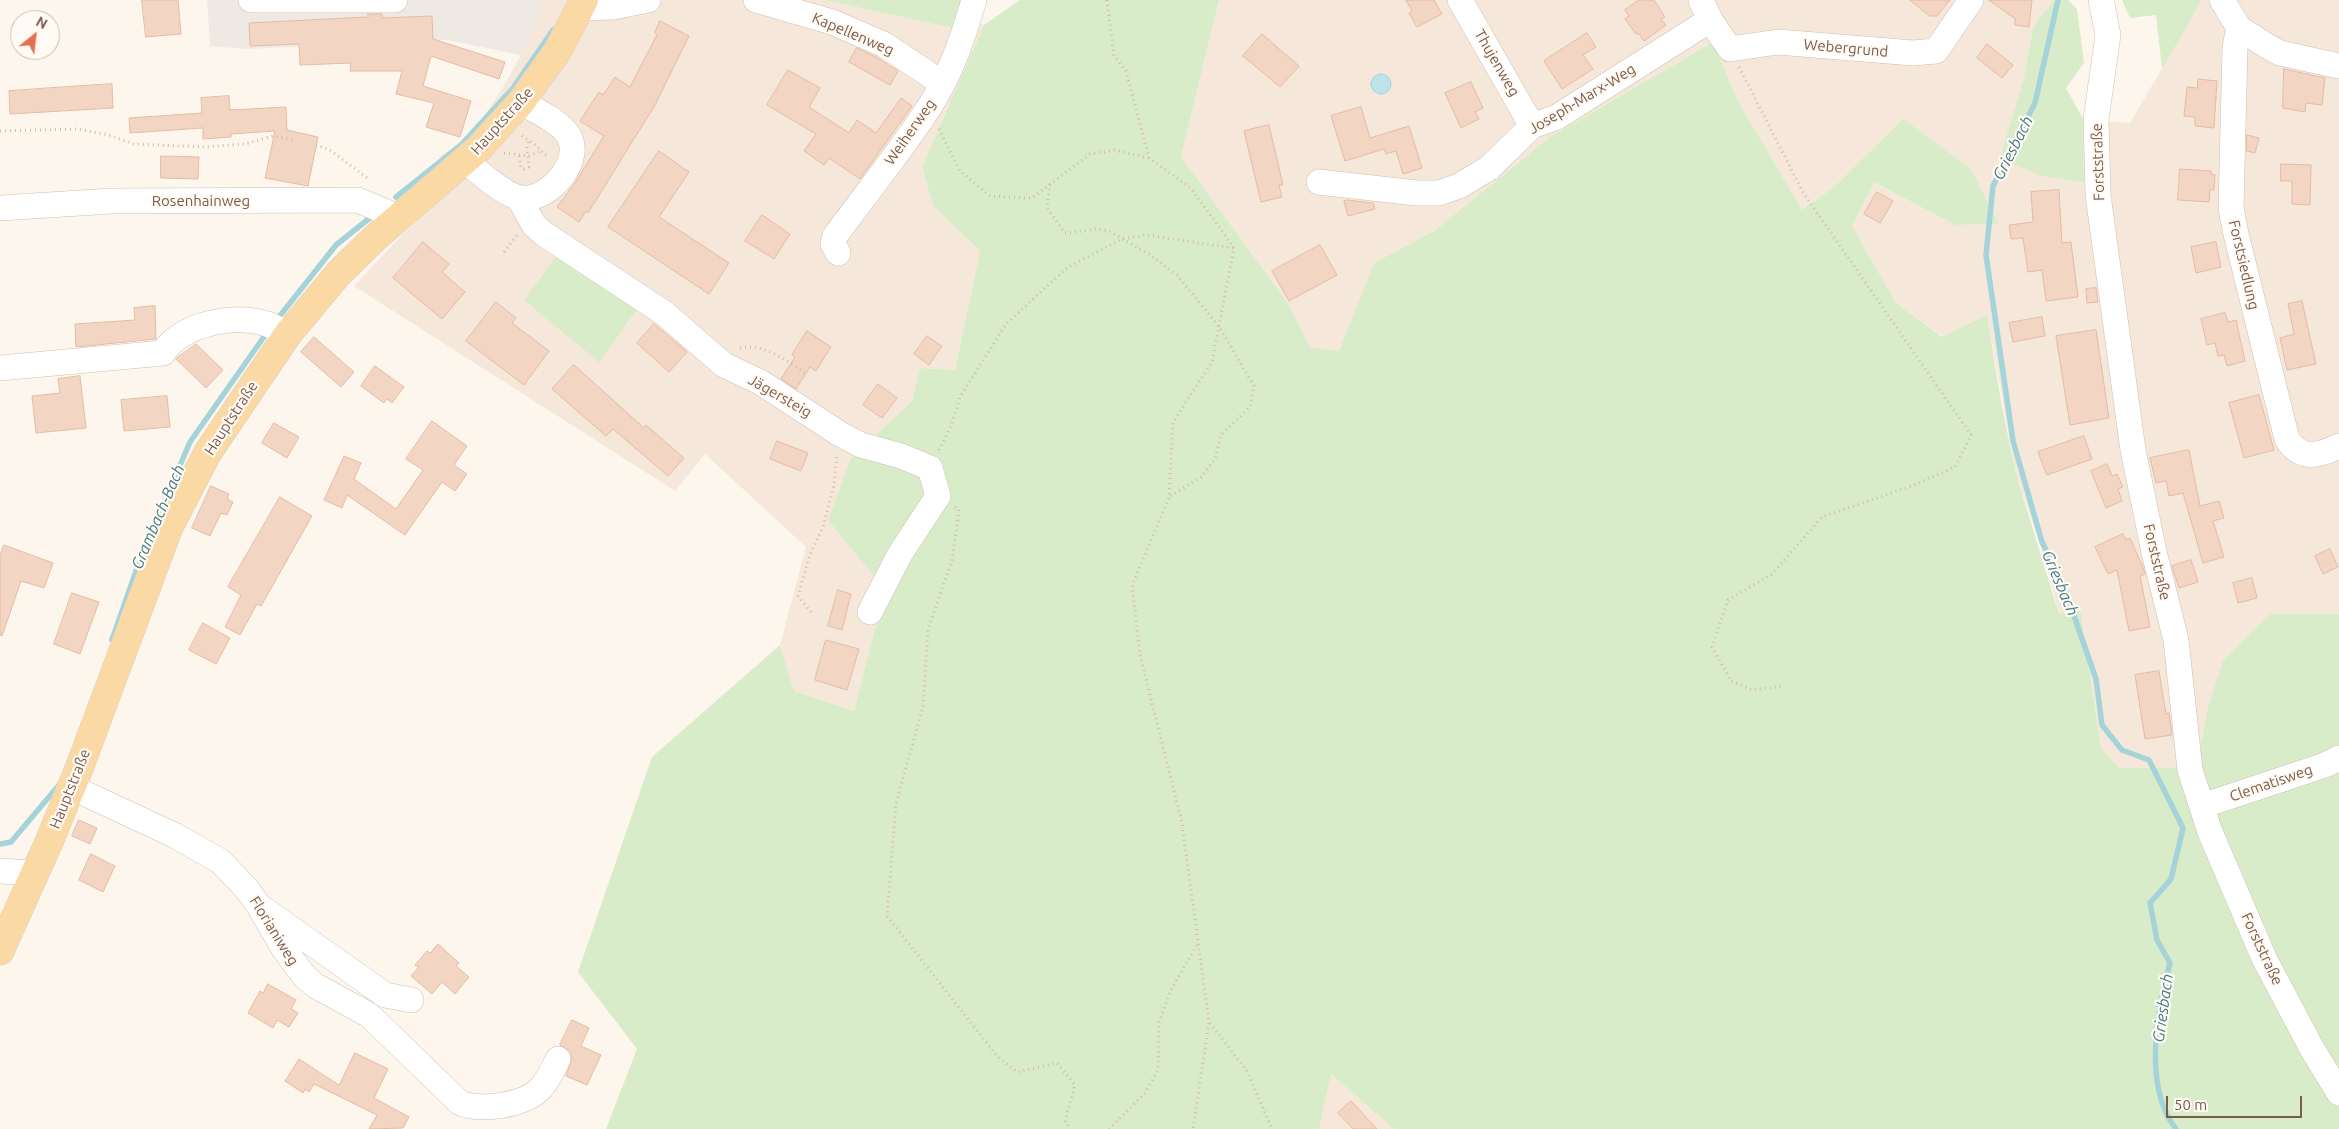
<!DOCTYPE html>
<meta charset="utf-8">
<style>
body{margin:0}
#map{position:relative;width:2339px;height:1129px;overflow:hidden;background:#fdf6ec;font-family:Ubuntu,sans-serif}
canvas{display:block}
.north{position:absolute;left:10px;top:10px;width:50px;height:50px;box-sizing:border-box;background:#fffaf3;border:1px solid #cabbb1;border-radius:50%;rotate:29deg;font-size:14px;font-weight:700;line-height:20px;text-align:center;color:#7a5c4d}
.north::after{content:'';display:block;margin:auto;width:18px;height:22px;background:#e76f51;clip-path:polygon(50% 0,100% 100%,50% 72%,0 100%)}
.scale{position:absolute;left:2166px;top:1096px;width:136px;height:22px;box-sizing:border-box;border:2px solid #7a5c4d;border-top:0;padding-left:6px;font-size:15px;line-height:18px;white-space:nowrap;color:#7a5c4d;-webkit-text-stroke:4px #fffaf3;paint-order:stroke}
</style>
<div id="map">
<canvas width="2339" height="1129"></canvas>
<div class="north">N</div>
<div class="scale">50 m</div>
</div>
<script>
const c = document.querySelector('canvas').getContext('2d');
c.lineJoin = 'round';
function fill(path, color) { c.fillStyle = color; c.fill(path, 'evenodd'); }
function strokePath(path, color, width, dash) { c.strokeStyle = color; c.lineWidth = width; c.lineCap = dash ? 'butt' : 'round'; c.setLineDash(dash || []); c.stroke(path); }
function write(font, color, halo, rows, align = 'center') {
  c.font = font + ' Ubuntu,sans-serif'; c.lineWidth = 4.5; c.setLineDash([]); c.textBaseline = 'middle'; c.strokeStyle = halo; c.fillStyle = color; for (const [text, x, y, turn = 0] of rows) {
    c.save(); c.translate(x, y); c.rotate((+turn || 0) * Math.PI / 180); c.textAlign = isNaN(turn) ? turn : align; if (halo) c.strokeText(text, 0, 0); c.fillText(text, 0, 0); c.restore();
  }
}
fill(new Path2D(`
 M544 0H824L957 29 960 18 984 25 922 167 933 206 980 251 955 370 920 368 912 401 851 458 885 589 854 711 794 691 780 645 806 547 705 454 675 491 354 286 404 233 459 183 439 157 463 140 484 116 502 89 521 55Z
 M1219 0H2054L2033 27 2024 78 2084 182 2083 119 2130 123 2202 0H2339V614H2271L2207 711 2197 767 2119 768 2101 748 2080 608 2059 614 2044 556 2016 474 1987 315 1943 337 1896 303 1852 226 1874 182 1955 225 1999 224 1971 169 1903 120 1835 186 1802 210 1738 101 1713 42 1550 137 1434 231 1374 263 1339 351 1310 347 1290 306 1181 157Z
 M1331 1074 1394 1129H1319Z`), '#f5e8da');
fill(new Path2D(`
 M207 0H544L521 55 447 40 246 49 210 46Z`), '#efe9e4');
fill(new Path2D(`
 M824 0H964L957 29Z
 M1020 0H1219L1181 157 1290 306 1310 347 1339 351 1374 263 1434 231 1550 137 1713 42 1738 101 1802 210 1835 186 1903 119 1971 169 1999 224 1955 225 1874 182 1852 226 1896 303 1942 337 1987 315 2001 402 2016 474 2059 614 2080 608 2101 748 2119 768 2197 767 2207 711 2223 661 2271 614H2339V1129H1394L1331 1074 1319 1129H606L637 1049 578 972 652 757 780 645 794 691 854 711 885 589 828 520 851 458 912 401 920 368 955 370 980 251 933 206 922 167 984 25Z
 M2054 0H2068L2077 9 2084 63 2066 88 2083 119 2084 182 2041 176 2000 158 2024 78 2033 27Z
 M2122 0H2202L2162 69 2156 15 2130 18Z
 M559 252 641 304 599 362 524 300Z`), '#d8ecc9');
const water = new Path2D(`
 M1371 84a10 10 0 1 1 20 0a10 10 0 1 1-20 0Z`);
fill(water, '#bfe3e8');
strokePath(water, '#a5d3da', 1);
strokePath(new Path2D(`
 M2058 0 2035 103 1993 186 1986 255 2013 441 2042 542 2063 584 2096 679 2102 725 2122 750 2149 760 2183 828 2171 879 2150 903 2157 940 2170 963C2157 1011 2143 1087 2176 1129
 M396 197 460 146 513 88 553 30
 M275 322 336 245 371 217
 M112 640 142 554 190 442 268 331
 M0 844 11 842 59 785`), '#a5d3da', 5.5);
const building = new Path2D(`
 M142 0H178L181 34 146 37Z
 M1406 0H1434L1442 14 1417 27 1409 13 1412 11Z
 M1639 0H1654L1665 17 1661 19 1666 25 1644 41 1638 33 1636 34 1625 19 1629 16 1625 10Z
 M1910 0H1950L1937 16H1930Z
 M1989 0H2032L2029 27 2015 25V19Z
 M368 14H382V18L432 16 433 39 505 62 499 79 431 56 423 86 471 101 460 137 426 127 434 103 396 94 402 71H350L351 63 300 65 299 44 250 46 249 23 368 17Z
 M660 21 689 36 655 105 588 213 586 211 579 222 557 207 575 183 604 136 580 121 599 92 603 95 615 77 630 87 657 35 655 33Z
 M1587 33 1596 47 1583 55 1593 69 1562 89 1544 61Z
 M1262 34 1299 66 1280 87 1243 56Z
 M1987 44 2013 65 2002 78 1977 58Z
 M857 48 876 57 898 71 890 85 849 62Z
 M2284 69 2325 78 2322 105 2306 103 2305 112 2283 108Z
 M788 70 820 88 809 107 849 133 857 120 876 133 901 98 912 106 860 179 829 158 824 165 804 151 816 134 767 105Z
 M2198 79 2217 81 2214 128 2195 126V117L2184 116 2187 87 2197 88Z
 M1471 82 1483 108 1475 112 1479 119 1461 128 1445 93Z
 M112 84 113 108 10 114 9 91Z
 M229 96 230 110 286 107 287 130 318 137 308 186 265 178 275 131 231 134V137L203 139V128L130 133 129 118 202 113 201 98Z
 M1361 107 1370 138 1409 126 1422 168 1403 174 1396 151 1386 154 1384 149 1345 161 1331 116Z
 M1269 125 1283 185H1279L1282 197 1261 202 1244 131Z
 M2247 135 2259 138 2255 153 2247 151Z
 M659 151 689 172 659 217 729 263 709 294 608 227Z
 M161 156 199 157 198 179 161 178Z
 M2281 164 2311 165 2310 205 2292 204V181H2281Z
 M2180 169 2211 171V174L2215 175 2214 190H2210L2209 202 2178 200Z
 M2059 190 2062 243 2071 242 2078 297 2046 301 2042 270 2028 272 2023 238 2011 239 2009 225 2033 222 2031 192Z
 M1877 192 1893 201 1880 223 1864 214Z
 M1347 200 1373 203 1375 209 1348 216 1344 201Z
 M762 215 790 234 774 259 745 241Z
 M423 242 449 264 442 272 465 292 442 319 393 278Z
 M2216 242 2221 267 2196 273 2191 247Z
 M1320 245 1337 275 1289 301 1272 271Z
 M2096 288 2098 302 2087 303 2086 289Z
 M2302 301 2316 364 2287 370 2280 338 2294 334 2288 304Z
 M496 302 516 318 512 323 549 351 524 385 466 341Z
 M155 306 156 339 76 347 75 324 135 320 134 308Z
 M2225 313 2228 322 2236 320 2245 361 2227 366 2224 355 2218 356 2215 343 2207 345 2201 319Z
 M2042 317 2045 336 2013 342 2009 323Z
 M654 324 687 352 669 372 637 343Z
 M2096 330 2109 418 2070 425 2056 336Z
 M807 331 831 347 816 371 810 367 796 389 781 379 795 357 792 355Z
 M927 336 942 346 929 365 914 354Z
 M314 337 354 372 341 387 301 352Z
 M196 344 223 370 206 388 176 359Z
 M574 365 644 428 646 425 684 458 668 476 613 429 606 436 552 389Z
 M375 366 404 387 392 403 387 399 384 403 361 386Z
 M80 376 86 428 36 433 32 396 60 393 58 379Z
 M878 384 897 398 882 418 863 405Z
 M2259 395 2274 450 2244 458 2229 403Z
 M167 396 170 427 124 431 121 400Z
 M432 421 467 446 454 465 467 474 455 491 442 482 405 535 347 495 342 508 324 500 344 456 361 463 354 479 396 509 423 470 406 459Z
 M274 423 299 437 287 458 262 443Z
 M2084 436 2092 459 2047 475 2046 473 2038 452Z
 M777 441 808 453 801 471 770 459Z
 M2189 450 2200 506 2219 501 2224 518 2213 521 2224 557 2203 563 2183 493 2169 496 2166 481 2156 483 2150 458Z
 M2107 464 2112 476 2117 474 2123 487 2118 489 2122 501 2106 508 2091 471Z
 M211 486 229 494 227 499 233 502 227 515 221 513 210 536 192 528Z
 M280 497 312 516 261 606 257 604 240 635 225 627 241 595 228 587Z
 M2123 534 2126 540 2130 538 2142 565 2145 574 2140 576 2150 627 2129 631 2117 570 2108 574 2095 547Z
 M4 545 53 563 44 588 21 581 2 636 0 635V556Z
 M2330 549 2338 567 2323 574 2315 556Z
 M2191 560 2198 582 2179 588 2172 566Z
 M2252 578 2257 598 2238 603 2233 583Z
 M838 590 851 594 842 630 828 626Z
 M72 593 99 602 80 654 54 644Z
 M203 623 230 638 216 664 189 650Z
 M826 640 859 649 847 690 815 680Z
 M2159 671 2166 714 2169 713 2172 735 2145 739 2135 675Z
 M79 820 97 828 90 844 72 836Z
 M91 854 115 866 103 892 79 880Z
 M438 944 459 963 456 966 469 977 455 994 442 982 432 994 411 976 419 967 415 965 427 951 430 953Z
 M268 984 296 1000 291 1009 298 1013 289 1027 277 1020 273 1028 248 1013 260 991 263 993Z
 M572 1020 589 1028 581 1046 601 1055 587 1085 566 1076 572 1058 570 1051 560 1045Z
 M355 1053 388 1069 374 1098 409 1117 403 1128 369 1129 377 1115 314 1084 309 1092 305 1089 303 1093 285 1081 299 1059 339 1085Z
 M1351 1101 1377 1129H1353L1338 1113Z`);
fill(building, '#f3d5c3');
strokePath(building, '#e6bba3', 1);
const minor = new Path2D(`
 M251 0H395
 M756 0 832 22 883 44 942 83
 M1460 0 1532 126
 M2101 0 2108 35 2096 119 2098 195 2133 450 2154 552 2176 640 2190 770 2210 832 2264 958 2311 1047 2339 1093
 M2222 0 2239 28 2267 46 2280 53 2339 66
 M581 8 613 7 648 0
 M1710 20 1730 49 1778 42 1913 53 1936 51 1971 0
 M2239 28 2235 47 2231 208 2236 234 2287 439C2301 461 2318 456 2339 446
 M465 160C477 171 507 197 522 198 550 201 587 157 566 132 555 119 536 111 521 102
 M1319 182 1416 193H1439L1459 186 1489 168 1532 126 1557 117 1710 20 1701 0
 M519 198 534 225 544 234 664 313 724 365 760 382 840 434 861 445 901 456 930 468 938 496 900 554 870 612
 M0 208 112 201 358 200 398 217
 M838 253 833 244 835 236C866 194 899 153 928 109 950 76 963 38 974 0
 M0 368 163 353C182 323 234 314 267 324 274 326 281 331 288 334
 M71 787 174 835 220 861 246 888 259 906 284 949 305 977 316 986 369 1015 460 1103C481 1111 523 1106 540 1089 548 1081 553 1069 558 1059
 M2202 806 2325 765 2339 758
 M0 871 35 873
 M265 910 385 995 411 1000`);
const major = new Path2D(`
 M0 951 49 842 80 766 169 527 208 452 288 334 339 273 376 237 479 148 521 102 558 50 584 0`);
strokePath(minor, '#d1beb0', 26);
strokePath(major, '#dad1cd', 29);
strokePath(new Path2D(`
 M1107 0 1114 56 1126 71 1149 158 1191 188 1234 248 1212 362 1173 422 1169 498 1132 585 1140 655 1182 823 1209 1022 1193 1129
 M1739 67 1804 194 1971 435 1955 467 1914 485 1822 517 1772 574 1728 600 1712 647 1731 681 1752 690 1783 686
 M939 129 960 171 990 196 1032 198 1090 154 1114 150 1149 158
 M0 131 77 129 109 135 134 144 204 147 245 144 273 136 294 140
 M522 136 533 143 549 158
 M316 145 330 150 370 180
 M504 153 528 156 541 151
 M519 156 521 168 524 169 529 167 527 147 529 139
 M1050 184 1047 208 1065 233 1097 229 1109 231 1150 255 1177 275 1220 328 1254 386 1250 407 1221 435 1215 459 1201 477 1169 497
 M504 252 517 235
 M740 348C763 343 787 361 805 373
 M939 450 951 426 960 397 1006 324 1068 267 1122 239 1147 235 1233 248
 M955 507 959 510 952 561 928 629 923 706 896 804 887 916 997 1056 1017 1072 1057 1063 1075 1085 1065 1121 1071 1129
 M811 612 798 596 809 557 823 527 834 485 837 455
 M1210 1023 1247 1071 1272 1129
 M1109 1129 1145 1093 1158 1070 1159 1022 1170 992 1198 943`), '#d9b8a5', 3, [1, 4]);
strokePath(minor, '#fff', 25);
strokePath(major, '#fbd9a5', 28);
write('15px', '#7a5c4d', '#fffaf3', [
 ["Kapellenweg",853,34,23],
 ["Webergrund",1846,48,5],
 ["Thujenweg",1497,63,60],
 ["Joseph-Marx-Weg",1582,99,-31],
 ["Hauptstraße",502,121,-48],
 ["Weiherweg",910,132,-55],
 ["Forststraße",2098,162,-92],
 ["Rosenhainweg",201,201],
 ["Forstsiedlung",2244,265,77],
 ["Jägersteig",780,396,30],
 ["Hauptstraße",231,418,-57],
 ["Forststraße",2157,562,77],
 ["Clematisweg",2271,783,-19],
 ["Hauptstraße",70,789,-68],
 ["Florianiweg",274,931,58],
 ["Forststraße",2262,949,65]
]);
write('italic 16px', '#437c86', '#fffaf3', [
 ["Griesbach",2013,148,-63],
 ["Grambach-Bach",158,517,-67],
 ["Griesbach",2060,583,67],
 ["Griesbach",2163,1008,-82]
]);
</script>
